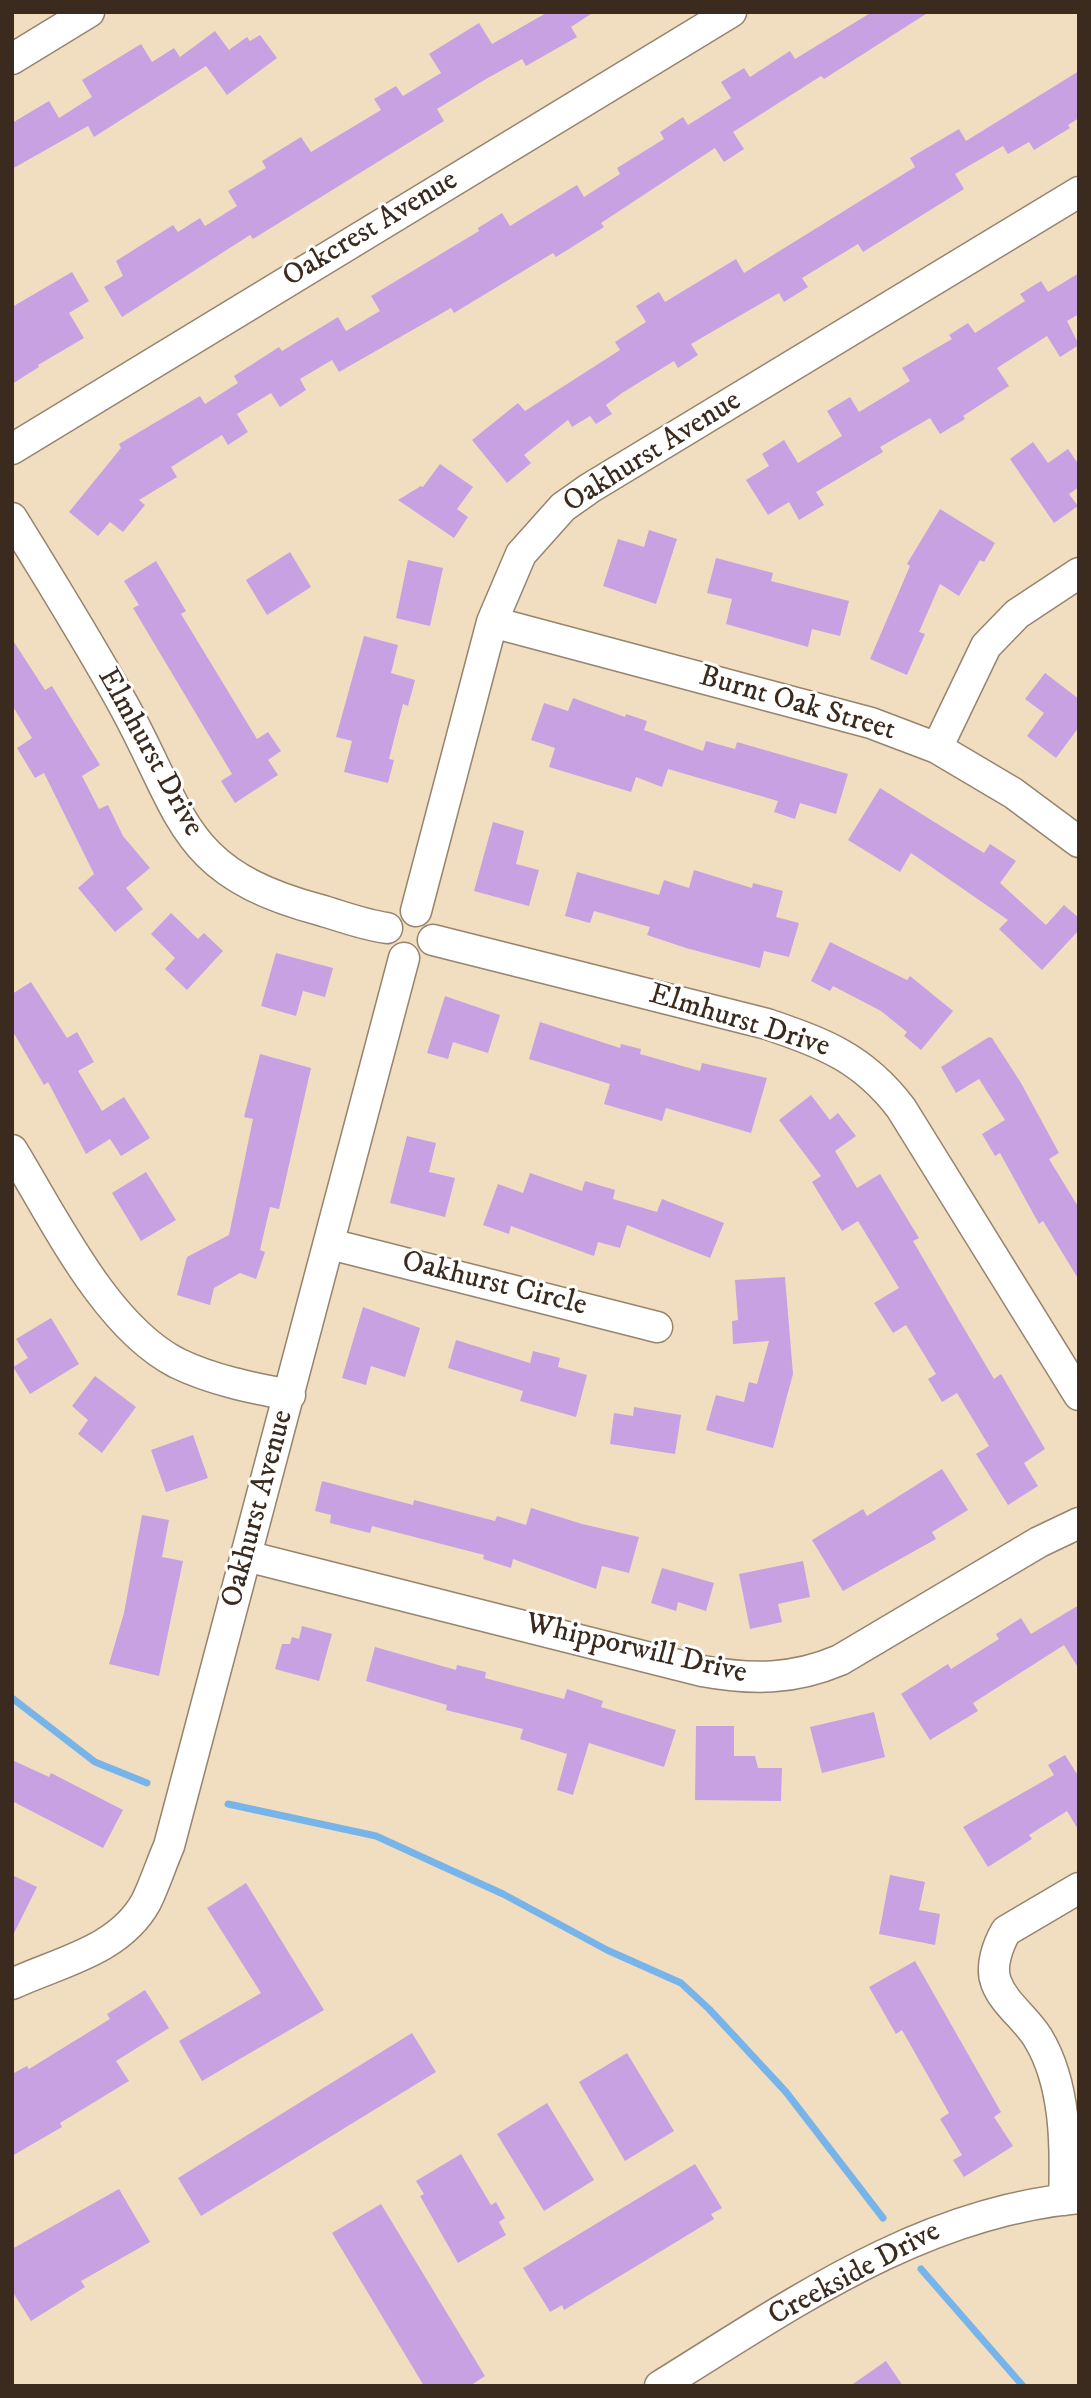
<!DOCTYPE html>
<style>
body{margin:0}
#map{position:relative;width:1091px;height:2398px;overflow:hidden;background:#f1dec0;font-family:"IM FELL DW Pica",serif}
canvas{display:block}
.frame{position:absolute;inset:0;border:14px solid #3b2a1e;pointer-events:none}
</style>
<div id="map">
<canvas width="1091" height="2398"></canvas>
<div class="frame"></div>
</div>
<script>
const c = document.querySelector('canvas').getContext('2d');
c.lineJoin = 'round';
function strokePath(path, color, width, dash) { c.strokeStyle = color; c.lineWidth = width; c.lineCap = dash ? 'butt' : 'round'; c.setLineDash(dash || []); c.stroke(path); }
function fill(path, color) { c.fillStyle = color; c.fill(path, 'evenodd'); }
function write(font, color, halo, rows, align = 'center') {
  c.font = font + ' "IM FELL DW Pica",serif'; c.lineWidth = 6; c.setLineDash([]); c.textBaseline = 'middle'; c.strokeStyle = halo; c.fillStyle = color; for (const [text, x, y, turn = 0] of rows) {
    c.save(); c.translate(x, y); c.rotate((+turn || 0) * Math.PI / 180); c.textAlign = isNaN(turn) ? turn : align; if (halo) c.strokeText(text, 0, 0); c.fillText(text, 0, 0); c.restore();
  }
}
strokePath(new Path2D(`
 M12 1698 95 1762 147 1783
 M228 1804 376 1836 503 1894 607 1950 681 1983 709 2009 786 2092 883 2218
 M921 2269 1023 2386`), '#77b4ea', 7);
fill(new Path2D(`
 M548 12H594L571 27 577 37 526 66 522 59 486 79 437 109 444 121 253 239 250 235 122 317 104 287 123 276 116 261 173 225 178 232 200 218 205 226 237 206 228 191 266 168 262 161 301 137 311 152 381 110 374 99 396 86 403 96 441 73 429 54 479 23 492 44Z
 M872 12H929L824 79 821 76 733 132 744 149 724 162 715 148 601 223 604 227 556 257 553 253 454 313 451 308 339 372 332 360 300 379 306 390 280 407 271 393 237 414 248 432 228 445 222 435 171 467 177 477 139 500 145 505 123 532 110 522 98 536 69 512 121 448 119 444 200 396 205 404 238 383 234 376 279 347 282 351 338 317 346 331 380 311 371 296 479 231 478 228 502 213 510 226 577 185 584 197 620 174 617 168 664 139 660 132 683 117 688 125 731 98 721 82 744 68 750 77 790 51 795 59Z
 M215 31 229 50 247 37 250 41 260 35 277 58 227 95 206 66 94 137 88 126 12 169V123L49 101 59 118 92 97 82 80 141 44 152 62 174 48 180 57Z
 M1079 71V118L1068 125 1070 128 1034 150 1029 142 1008 154 1003 146 955 174 964 189 863 252 858 244 802 278 808 287 784 302 779 293 691 344 698 355 678 368 674 361 622 393 606 405 612 414 596 424 590 416 572 427 568 420 524 455 531 463 507 483 472 440 518 403 525 411 620 350 615 342 646 322 636 306 659 292 665 302 736 259 744 273 915 167 910 158 959 129 966 141Z
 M72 272 89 301 69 313 84 338 38 365 39 367 12 384V307Z
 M1079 273V314L1067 321 1079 345 1060 357 1047 336 997 368 1009 386 963 416 965 419 940 434 930 418 880 447 883 452 816 492 824 505 799 520 789 502 768 515 746 480 769 466 762 454 784 440 798 463 842 436 827 411 850 397 859 412 910 381 902 368 952 339 949 335 968 323 975 333 1025 301 1020 294 1041 281 1048 292Z
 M1033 442 1048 463 1068 449 1079 465V487L1069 494 1078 506 1054 523 1010 459Z
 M440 464 473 487 457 509 468 517 454 538 398 500 421 486 423 487Z
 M940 509 995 543 984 562 980 560 959 596 940 584 919 632 925 634 907 675 870 659 910 566 907 564Z
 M649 530 677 539 656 604 603 586 618 539 644 547Z
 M290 552 311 587 267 615 246 580Z
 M716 558 773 573 771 581 849 601 840 636 812 629 808 647 726 624 732 599 707 593Z
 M408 560 443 568 430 626 396 618Z
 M156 561 186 611 181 614 257 739 268 732 281 751 268 760 278 775 235 803 221 781 232 774 133 608 139 605 124 581Z
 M364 636 398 645 391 673 415 680 408 706 403 704 389 759 394 760 388 783 344 772 352 741 336 737Z
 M12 639 45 690 52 686 100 765 82 776 99 809 108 805 123 836 150 868 126 888 143 909 115 932 78 888 94 874 44 773 35 778 17 748 32 738 12 705Z
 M1045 673 1079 699V727L1056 758 1027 736 1044 713 1025 699Z
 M573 698 625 717 626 714 647 721 644 730 703 751 706 741 735 749 737 742 848 774 836 814 800 803 795 819 774 812 778 801 668 769 662 787 636 777 631 792 549 767 555 748 531 740 544 703 568 711Z
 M880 788 984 853 990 844 1016 861 1000 883 1046 925 1064 905 1079 918V930L1042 970 999 929 1008 920 911 853 900 872 848 840Z
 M493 822 524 831 516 864 539 870 529 906 474 891Z
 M694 870 752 888 753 883 783 891 776 917 799 923 789 957 764 951 760 968 686 948 647 935 650 927 594 911 590 923 565 916 577 872 659 895 664 880 689 888Z
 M171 913 198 939 204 933 223 951 187 990 165 969 175 958 151 934Z
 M830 942 907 980 910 976 953 1011 921 1050 904 1036 907 1032 881 1011 833 986 830 991 811 981Z
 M276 953 333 968 325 997 303 991 296 1016 261 1006Z
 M31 982 67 1038 77 1032 94 1062 78 1071 102 1111 124 1097 150 1138 121 1156 110 1139 86 1154 48 1082 44 1085 12 1030V994Z
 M445 996 500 1015 488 1053 453 1042 448 1059 427 1053Z
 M540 1022 620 1048 621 1044 641 1049 640 1054 700 1071 702 1063 767 1078 751 1133 666 1108 662 1121 604 1104 610 1084 529 1059Z
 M989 1037 992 1038 1021 1083 1059 1153 1049 1159 1079 1208V1280L1043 1221 1039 1224 1000 1153 995 1156 982 1134 1005 1120 979 1079 956 1093 941 1067Z
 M260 1054 311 1068 279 1209 270 1207 260 1250 265 1252 256 1279 240 1273 214 1288 210 1305 177 1295 187 1257 229 1235 253 1119 244 1117Z
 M811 1095 830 1120 838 1113 856 1136 835 1151 857 1188 880 1174 919 1238 913 1241 962 1325 994 1379 1001 1374 1045 1449 1024 1463 1038 1486 1008 1505 976 1454 989 1446 957 1393 942 1402 928 1379 936 1374 906 1325 893 1333 874 1303 899 1288 858 1221 842 1231 812 1182 821 1176 779 1120Z
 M407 1136 436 1143 429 1172 455 1178 445 1217 390 1203Z
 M146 1172 176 1220 141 1241 112 1193Z
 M530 1173 582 1191 585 1181 615 1190 613 1199 657 1212 662 1199 724 1223 710 1258 627 1225 620 1248 598 1242 594 1256 511 1226 509 1234 483 1225 498 1184 523 1193Z
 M785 1277 793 1374 773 1448 706 1430 716 1395 744 1402 749 1382 757 1384 769 1341 733 1344 732 1321 738 1320 735 1280Z
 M363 1307 420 1328 405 1377 371 1366 366 1385 342 1378Z
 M51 1318 79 1364 30 1394 13 1367 28 1358 16 1339Z
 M456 1340 530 1363 533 1351 560 1358 558 1367 587 1375 576 1417 520 1401 523 1391 448 1368Z
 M95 1376 136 1407 102 1453 78 1434 88 1420 72 1406Z
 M634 1407 681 1415 675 1454 610 1444 614 1413 633 1416Z
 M193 1435 208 1478 166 1492 151 1450Z
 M942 1469 968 1510 932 1532 936 1539 843 1591 812 1540 863 1509 867 1516Z
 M322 1481 413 1505 414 1500 495 1521 497 1516 526 1525 531 1508 582 1524 639 1537 629 1573 602 1566 596 1589 513 1559 511 1568 483 1559 484 1555 372 1526 370 1533 330 1523 331 1515 315 1511Z
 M142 1515 169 1520 162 1557 183 1561 159 1676 109 1664 124 1613Z
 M803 1561 810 1597 778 1604 782 1622 750 1629 739 1574Z
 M662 1568 714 1583 706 1611 678 1602 676 1611 651 1603Z
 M1079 1605V1669L1064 1645 973 1703 978 1711 930 1740 901 1694 948 1664 951 1669 999 1639 996 1634 1021 1618 1031 1634Z
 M302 1626 332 1634 319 1681 275 1669 282 1644H290L292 1637 299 1639Z
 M375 1647 456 1670 457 1665 486 1672 485 1678 564 1699 567 1689 603 1701 601 1707 676 1730 664 1767 589 1743 573 1795 557 1790 567 1754 520 1739 523 1729 446 1710 447 1705 366 1681Z
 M874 1712 885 1757 822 1773 810 1727Z
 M696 1726H734V1756H755L758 1768H782L781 1801 695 1800Z
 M1065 1755 1079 1777V1831L1067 1811 1029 1835 1032 1839 988 1867 963 1827 1054 1775 1048 1765Z
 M12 1760 49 1777 51 1773 123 1810 103 1848 12 1801Z
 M12 1875 37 1887 12 1937Z
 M890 1875 925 1882 919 1910 940 1914 935 1945 879 1934Z
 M246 1883 324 2010 202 2081 179 2041 261 1993 207 1908Z
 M915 1961 1001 2112 994 2117 1013 2146 964 2177 953 2160 962 2155 940 2119 949 2113 902 2030 896 2034 869 1987Z
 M145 1990 169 2028 116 2061 129 2081 60 2123 62 2127 12 2156V2074L27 2066 29 2069 110 2019 107 2014Z
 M412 2033 436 2072 201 2216 178 2178Z
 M627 2053 674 2131 625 2161 579 2082Z
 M547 2103 594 2180 544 2211 497 2134Z
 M461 2154 491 2205 496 2202 505 2218 499 2222 506 2235 458 2263 420 2196 424 2194 416 2181Z
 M695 2164 722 2208 711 2214 714 2219 564 2310 562 2305 550 2312 523 2268Z
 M119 2189 150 2242 81 2281 85 2287 31 2321 12 2291V2249Z
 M381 2204 485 2376 470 2386H424L332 2233Z
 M886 2361 903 2386H850Z`), '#c8a1e3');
const minor = new Path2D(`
 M12 59 89 12
 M12 449 731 12
 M12 518C50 580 89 642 124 706 185 818 181 873 320 910 341 916 364 925 387 928
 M492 622 871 723 937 748 1013 793 1079 842
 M937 748 986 646 1017 614 1079 573
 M416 911 492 622 521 554 563 507 590 488 1079 192
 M433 940 767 1024C825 1044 863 1058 901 1108L1079 1395
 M12 1150C54 1218 105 1326 177 1363 212 1380 252 1388 290 1395
 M330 1244 657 1327
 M246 1556 702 1671C752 1680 793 1680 840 1660L1039 1542 1079 1523
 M12 1984C59 1962 119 1951 146 1902 155 1884 161 1864 169 1846L404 958
 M1064 2200C1066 2147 1066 2084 1038 2038 1026 2018 1004 2004 996 1982 990 1966 998 1945 1006 1931L1079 1888
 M660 2386C791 2305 921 2212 1079 2198`);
strokePath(minor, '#96846f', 33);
strokePath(minor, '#fff', 30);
write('30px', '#3b2a1e', '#fff', [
 ["Oakcrest Avenue",371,230,-31],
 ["Oakhurst Avenue",653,453,-32],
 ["Burnt Oak Street",797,705,16],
 ["Elmhurst Drive",149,753,61],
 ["Elmhurst Drive",739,1022,17],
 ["Oakhurst Circle",494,1285,14],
 ["Oakhurst Avenue",259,1509,-75],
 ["Whipporwill Drive",636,1650,13],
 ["Creekside Drive",855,2275,-28]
]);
</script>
